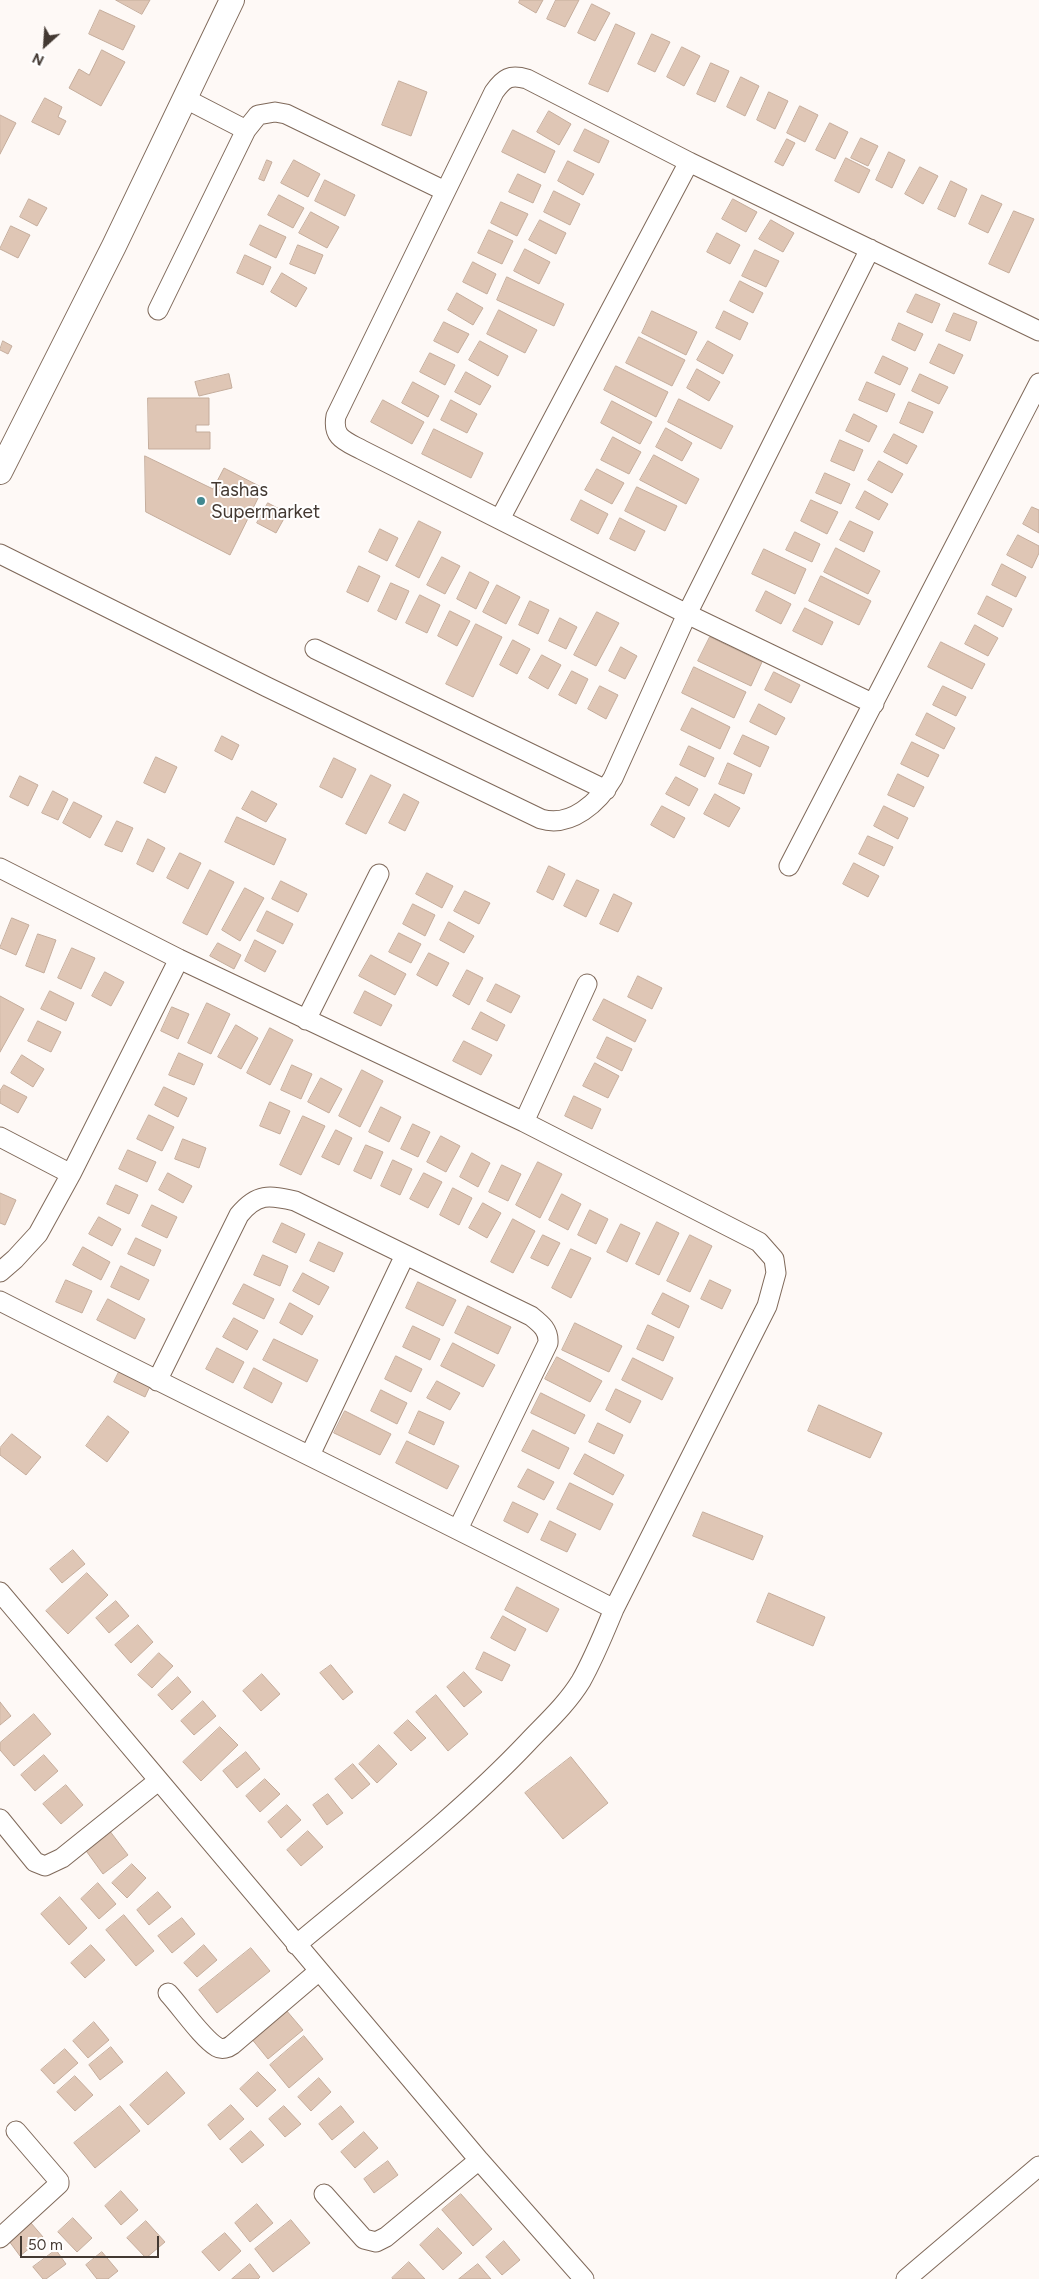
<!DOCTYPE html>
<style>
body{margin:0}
#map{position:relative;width:1039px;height:2279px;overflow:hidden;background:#fef9f6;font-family:Figtree,sans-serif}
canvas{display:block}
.north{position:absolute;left:20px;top:20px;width:50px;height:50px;-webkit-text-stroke:4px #fff;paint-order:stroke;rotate:206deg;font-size:14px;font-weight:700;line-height:20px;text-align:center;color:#433932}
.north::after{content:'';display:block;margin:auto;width:18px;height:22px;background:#433932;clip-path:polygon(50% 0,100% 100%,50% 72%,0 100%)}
.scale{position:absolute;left:20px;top:2236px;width:139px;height:22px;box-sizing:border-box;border:2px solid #433932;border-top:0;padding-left:6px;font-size:15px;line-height:18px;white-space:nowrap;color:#433932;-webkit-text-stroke:4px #fff;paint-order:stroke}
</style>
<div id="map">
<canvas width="1039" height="2279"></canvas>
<div class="north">N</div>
<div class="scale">50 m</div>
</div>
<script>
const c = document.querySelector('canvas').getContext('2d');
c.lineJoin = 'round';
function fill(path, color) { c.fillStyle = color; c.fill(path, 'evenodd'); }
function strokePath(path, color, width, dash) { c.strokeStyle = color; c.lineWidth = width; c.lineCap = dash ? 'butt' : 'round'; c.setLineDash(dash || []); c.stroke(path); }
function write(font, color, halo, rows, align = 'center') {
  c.font = font + ' Figtree,sans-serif'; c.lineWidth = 4; c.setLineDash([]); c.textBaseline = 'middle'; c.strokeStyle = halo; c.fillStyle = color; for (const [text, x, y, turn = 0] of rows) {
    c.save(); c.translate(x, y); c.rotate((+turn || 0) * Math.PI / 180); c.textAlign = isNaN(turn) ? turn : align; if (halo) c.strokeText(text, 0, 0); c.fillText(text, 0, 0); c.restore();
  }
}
const building = new Path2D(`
 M116 0H150L142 14Z
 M520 0H543L536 13 519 3Z
 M556 0H579L565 27 547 19Z
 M592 4 610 13 595 41 578 33Z
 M100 10 135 26 123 50 89 34Z
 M616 24 635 33 608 92 589 84Z
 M652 34 670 42 655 72 638 64Z
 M682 47 700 56 684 86 667 77Z
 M102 50 125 62 101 106 69 88 79 69 89 75Z
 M711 63 729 71 715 102 697 94Z
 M741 77 759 86 745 116 727 107Z
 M399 81 427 92 411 136 382 125Z
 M769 92 788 101 775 129 757 120Z
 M45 98 62 107 58 117 66 121 59 135 32 122Z
 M800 106 818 115 805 142 787 133Z
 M549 111 571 124 559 145 537 132Z
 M0 115 16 123 0 154Z
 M830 123 848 132 835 159 816 150Z
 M585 129 609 141 599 163 574 151Z
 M513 130 555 151 545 173 502 152Z
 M861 138 878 146 868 166 851 158Z
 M787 139 795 143 783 166 775 162Z
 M889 152 905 160 892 188 876 180Z
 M846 158 870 170 859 193 835 181Z
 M267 160 272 162 264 181 259 179Z
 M294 160 320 174 308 197 281 183Z
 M568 161 594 174 583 195 558 181Z
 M920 167 938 176 923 204 905 194Z
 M518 174 541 185 533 203 509 192Z
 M325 180 355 195 345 216 315 201Z
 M951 181 967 189 955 217 938 209Z
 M554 191 580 204 570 225 544 212Z
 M279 195 304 208 293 228 268 215Z
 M982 195 1002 204 988 233 969 224Z
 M29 199 47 208 37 226 20 217Z
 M733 199 757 212 746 232 722 219Z
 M501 202 528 214 517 236 491 223Z
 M1014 211 1034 219 1009 273 989 264Z
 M311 212 339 227 327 248 299 233Z
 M540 220 566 233 556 254 529 240Z
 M771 220 794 233 783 252 759 239Z
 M260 225 286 237 276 258 250 245Z
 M11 226 30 235 18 258 0 249Z
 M489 230 513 241 502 264 478 253Z
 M717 233 740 245 730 264 707 252Z
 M298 245 323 255 315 274 290 264Z
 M525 249 550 262 539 284 514 271Z
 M755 250 779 261 766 287 742 276Z
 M245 255 271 267 263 285 237 273Z
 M473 262 496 274 487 294 463 282Z
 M282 273 307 288 296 307 271 292Z
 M507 277 564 304 554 326 497 300Z
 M740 281 763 293 753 313 730 301Z
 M457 293 483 308 473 325 448 310Z
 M916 294 940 304 932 323 907 312Z
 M499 310 537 330 525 353 487 334Z
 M652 311 697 332 686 355 642 333Z
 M724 311 748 323 740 340 716 328Z
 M954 313 977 322 970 341 946 331Z
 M444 322 469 334 458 353 434 341Z
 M899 323 923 334 915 351 892 340Z
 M639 337 685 360 672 386 626 363Z
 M3 341 12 346 8 354 0 350Z
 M480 341 508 356 498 376 469 360Z
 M708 341 733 355 723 374 697 360Z
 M939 344 963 355 954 374 930 363Z
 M430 353 455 365 445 385 420 372Z
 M883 356 908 368 900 385 875 373Z
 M616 366 668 392 656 417 604 390Z
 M697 369 720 382 709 401 687 388Z
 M466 372 491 386 480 405 455 392Z
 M229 374 232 388 199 396 195 382Z
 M920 374 948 387 939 404 912 391Z
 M413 382 439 396 428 417 402 403Z
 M867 382 895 394 887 412 859 400Z
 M148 398H209V425H196V432H210V449H149Z
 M679 399 733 426 721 449 668 422Z
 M383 400 424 422 412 444 371 422Z
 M451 400 477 414 467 433 441 420Z
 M612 401 652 422 640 444 601 423Z
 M909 402 933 412 923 433 900 423Z
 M854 414 877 426 869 442 846 431Z
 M666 428 692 443 682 461 656 447Z
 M434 429 483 453 471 478 422 454Z
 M894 434 917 446 907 464 884 452Z
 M613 437 641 452 629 474 601 460Z
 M840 440 863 450 854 471 831 461Z
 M654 455 699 479 686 504 640 480Z
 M145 456 213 489 224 468 263 488 230 555 146 512Z
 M879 461 903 474 892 493 868 480Z
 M597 469 624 483 612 504 585 490Z
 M825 473 850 484 841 504 816 493Z
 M637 487 677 506 665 531 625 511Z
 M865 491 888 504 879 520 856 508Z
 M581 500 608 514 598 534 571 520Z
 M811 500 838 512 827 534 801 521Z
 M268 503 287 513 276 533 257 523Z
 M1032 507 1039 510V533L1023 524Z
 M620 518 645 531 635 551 610 539Z
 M419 521 441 532 419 578 396 566Z
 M850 521 873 532 864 552 840 540Z
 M380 529 398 538 387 561 369 552Z
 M795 532 820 544 812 562 786 550Z
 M1018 535 1039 546V553L1032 568 1007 555Z
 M836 548 880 571 868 594 824 572Z
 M764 549 806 569 795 594 752 574Z
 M442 557 460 566 445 594 427 585Z
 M1002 564 1026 577 1016 597 992 585Z
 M359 566 380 576 368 602 347 592Z
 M470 572 489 582 476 609 457 599Z
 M821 576 871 601 859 625 809 601Z
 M391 583 409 591 396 620 378 611Z
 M497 585 520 597 506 624 483 612Z
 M766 591 791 604 781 624 756 611Z
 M420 595 440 605 427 633 406 623Z
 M987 596 1012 609 1003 627 978 614Z
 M530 601 549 610 538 634 519 625Z
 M805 608 833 622 822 645 793 631Z
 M450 611 470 621 457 646 438 636Z
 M597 612 619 623 596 666 574 655Z
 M560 618 577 627 566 649 549 641Z
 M476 624 502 637 473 697 446 684Z
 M975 625 998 638 988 656 965 644Z
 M710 637 762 662 751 686 698 661Z
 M513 640 530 649 517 674 500 665Z
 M941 642 985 664 972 689 928 667Z
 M621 647 637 656 625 679 609 671Z
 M542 655 561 665 548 689 529 678Z
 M694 667 746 692 734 718 682 693Z
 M572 671 588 679 576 704 559 695Z
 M774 672 800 685 791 703 765 690Z
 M600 686 618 695 606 719 588 709Z
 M943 686 966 697 956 716 933 705Z
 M759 704 785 718 776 735 750 722Z
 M692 708 730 727 720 749 681 730Z
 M927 713 955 728 944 749 916 735Z
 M743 735 769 747 760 767 734 754Z
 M222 736 239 745 232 760 215 751Z
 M912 742 939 755 928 777 901 764Z
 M689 746 714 758 705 777 680 765Z
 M156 757 177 767 165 793 144 783Z
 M334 758 356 769 342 798 320 787Z
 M728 763 752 774 744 794 719 784Z
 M898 774 924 787 914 807 888 795Z
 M371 775 391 785 366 834 346 824Z
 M20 776 38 785 28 806 10 797Z
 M676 777 698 789 689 806 666 794Z
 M53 791 68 799 58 820 42 813Z
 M252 791 277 804 266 822 242 809Z
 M404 794 419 802 405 831 389 823Z
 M715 794 740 808 729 827 704 814Z
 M74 802 102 816 90 838 63 823Z
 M662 806 685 818 674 838 651 825Z
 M884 806 908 818 898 839 874 826Z
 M237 817 286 839 274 865 225 842Z
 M117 821 133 828 122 852 105 845Z
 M868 836 893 847 884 866 859 854Z
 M148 839 165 848 153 872 137 864Z
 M180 853 201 863 188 889 167 878Z
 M854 863 879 876 868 897 843 884Z
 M549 866 565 874 553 900 537 892Z
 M210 870 234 882 207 935 183 923Z
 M427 873 453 886 442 908 416 894Z
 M577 880 599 890 586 917 564 906Z
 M281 881 307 894 298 912 272 899Z
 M245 888 264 898 240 941 222 930Z
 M465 891 490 903 479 924 454 911Z
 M614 894 632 903 618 932 600 924Z
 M413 904 435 915 425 936 403 924Z
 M267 911 293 924 283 944 257 931Z
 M12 918 29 925 16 955 0 948Z
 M449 922 474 936 464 953 440 940Z
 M399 933 421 944 411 963 389 952Z
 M38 934 56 940 44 973 26 966Z
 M255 940 276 951 265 972 245 961Z
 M218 943 241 955 234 969 210 956Z
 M72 948 95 958 81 989 58 978Z
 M429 953 449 963 437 986 417 975Z
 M371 955 406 974 395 995 359 976Z
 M467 970 483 978 469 1005 453 996Z
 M105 972 124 982 111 1006 92 996Z
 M638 976 662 988 652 1009 628 997Z
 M496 984 520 996 511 1013 487 1001Z
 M50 991 74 1003 66 1021 41 1009Z
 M365 991 392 1005 381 1026 354 1013Z
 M0 996 24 1009 0 1052Z
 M604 999 646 1020 635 1042 593 1020Z
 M207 1003 230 1014 211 1054 188 1043Z
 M172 1007 189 1014 178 1039 161 1031Z
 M481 1012 505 1025 497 1041 472 1029Z
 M38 1021 61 1032 51 1052 28 1041Z
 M236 1025 258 1038 241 1069 218 1057Z
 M270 1028 293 1040 270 1085 247 1073Z
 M607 1037 632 1049 622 1071 597 1058Z
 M464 1041 492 1055 481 1075 453 1061Z
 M179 1053 203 1064 194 1085 169 1075Z
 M22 1055 44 1069 33 1087 11 1073Z
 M595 1063 619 1076 608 1098 583 1086Z
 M292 1065 312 1074 301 1099 281 1090Z
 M362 1070 383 1081 360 1127 339 1116Z
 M321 1078 342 1089 329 1113 308 1102Z
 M4 1085 27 1097 18 1113 0 1103V1091Z
 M164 1087 187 1098 178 1117 155 1105Z
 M574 1096 601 1109 592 1129 565 1116Z
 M270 1102 290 1111 280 1134 260 1126Z
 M381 1107 401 1117 389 1142 369 1132Z
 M149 1115 174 1127 162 1151 137 1139Z
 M303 1116 325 1126 301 1175 280 1165Z
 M413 1124 430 1132 418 1157 401 1149Z
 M336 1130 352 1138 339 1165 322 1157Z
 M441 1136 460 1146 446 1172 427 1162Z
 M183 1139 206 1148 199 1168 175 1159Z
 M366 1145 383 1152 371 1179 354 1171Z
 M128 1150 156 1162 147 1182 119 1169Z
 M472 1153 490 1163 478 1187 460 1177Z
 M393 1160 412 1169 400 1195 381 1186Z
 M538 1162 562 1174 540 1218 516 1205Z
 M502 1165 521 1174 508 1201 489 1192Z
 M168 1173 192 1186 183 1203 159 1190Z
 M424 1173 442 1182 428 1208 410 1199Z
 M116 1185 138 1195 129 1214 107 1204Z
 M453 1188 472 1198 459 1225 440 1215Z
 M0 1193 16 1200 5 1225 0 1223Z
 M562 1194 581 1204 568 1230 549 1220Z
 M483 1203 501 1213 487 1238 469 1228Z
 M152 1205 177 1217 167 1238 142 1226Z
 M590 1210 608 1219 596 1244 578 1235Z
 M99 1217 121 1229 112 1246 89 1234Z
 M513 1219 535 1231 513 1273 491 1262Z
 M657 1222 679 1233 659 1275 636 1264Z
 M282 1223 305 1234 296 1253 273 1242Z
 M621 1224 640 1233 627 1262 607 1252Z
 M543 1235 560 1243 548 1266 531 1258Z
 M690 1235 712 1246 690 1292 667 1281Z
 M136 1238 161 1250 154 1266 128 1254Z
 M319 1242 343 1253 334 1272 310 1261Z
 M83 1247 110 1262 101 1280 73 1265Z
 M571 1249 591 1258 571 1298 552 1288Z
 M263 1255 288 1266 280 1286 254 1275Z
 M121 1266 149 1280 139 1300 111 1287Z
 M303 1273 329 1287 319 1305 293 1291Z
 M66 1280 92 1291 82 1313 56 1302Z
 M710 1280 731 1290 722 1309 701 1299Z
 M418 1282 456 1300 443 1326 406 1308Z
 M244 1284 274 1299 264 1319 233 1304Z
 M663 1293 689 1306 679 1328 652 1314Z
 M108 1299 145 1319 135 1339 97 1320Z
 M290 1303 313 1316 302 1335 280 1323Z
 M468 1306 511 1327 498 1354 455 1333Z
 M234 1318 258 1331 247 1350 223 1337Z
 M575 1323 622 1346 609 1372 562 1350Z
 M648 1325 674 1337 663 1361 637 1349Z
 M413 1326 440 1339 430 1360 403 1347Z
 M274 1339 318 1360 307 1382 263 1360Z
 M453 1343 495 1365 483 1387 441 1366Z
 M217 1348 244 1362 233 1383 206 1369Z
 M396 1356 422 1369 411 1392 385 1379Z
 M557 1357 602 1381 590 1402 545 1379Z
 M633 1358 673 1378 662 1400 622 1380Z
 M121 1368 151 1384 145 1397 114 1382Z
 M254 1368 282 1383 272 1403 244 1388Z
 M437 1381 460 1393 450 1410 427 1398Z
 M616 1389 641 1401 630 1423 606 1410Z
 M381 1390 407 1403 397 1424 371 1411Z
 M541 1393 585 1415 575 1434 531 1413Z
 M819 1405 882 1433 870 1458 808 1431Z
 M345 1411 391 1434 380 1455 334 1433Z
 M419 1411 444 1422 434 1445 409 1433Z
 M108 1416 129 1432 107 1462 86 1446Z
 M598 1423 623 1435 614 1454 589 1442Z
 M533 1430 569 1448 559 1469 522 1451Z
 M12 1434 41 1457 26 1475 0 1455V1448Z
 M407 1441 459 1466 447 1489 396 1463Z
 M585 1454 624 1475 613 1495 574 1474Z
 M528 1469 554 1482 544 1500 518 1487Z
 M570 1483 613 1504 600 1530 557 1509Z
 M513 1502 538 1514 528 1533 504 1521Z
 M703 1512 763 1536 753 1560 693 1536Z
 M550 1521 576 1534 567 1552 541 1540Z
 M73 1550 85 1564 62 1583 50 1569Z
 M87 1573 108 1595 68 1634 46 1611Z
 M517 1587 559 1609 547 1632 505 1610Z
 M769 1593 825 1617 813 1646 757 1622Z
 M116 1601 129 1616 109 1633 96 1618Z
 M503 1616 526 1629 515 1651 491 1638Z
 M138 1625 153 1642 131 1663 115 1645Z
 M484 1652 510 1665 502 1681 476 1669Z
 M159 1653 173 1666 152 1688 138 1675Z
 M331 1665 353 1692 343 1700 320 1673Z
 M464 1672 482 1692 464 1707 447 1687Z
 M262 1674 280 1694 261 1711 243 1691Z
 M178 1677 191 1692 172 1710 158 1695Z
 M436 1695 468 1734 448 1751 416 1712Z
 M203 1701 216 1716 194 1735 181 1721Z
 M0 1702 11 1716 0 1725Z
 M34 1714 51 1734 14 1766 0 1750V1743Z
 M408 1720 426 1738 411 1751 394 1733Z
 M220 1727 238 1745 201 1781 183 1762Z
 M379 1745 397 1764 377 1783 359 1764Z
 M246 1752 260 1769 237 1788 223 1771Z
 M44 1755 58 1771 35 1791 21 1775Z
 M571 1757 608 1803 563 1839 525 1793Z
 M353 1764 370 1784 352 1799 335 1779Z
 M265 1779 280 1794 260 1812 246 1796Z
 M66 1785 83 1805 61 1824 43 1804Z
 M328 1794 343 1813 327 1825 313 1805Z
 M287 1805 301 1820 281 1838 268 1822Z
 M109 1830 128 1855 103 1874 84 1848Z
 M308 1831 323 1847 301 1866 287 1850Z
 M132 1864 146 1878 127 1898 112 1883Z
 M98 1883 116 1904 99 1919 81 1899Z
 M158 1892 171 1907 149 1925 137 1910Z
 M60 1897 87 1928 69 1945 41 1914Z
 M124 1915 154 1951 136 1966 106 1930Z
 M182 1918 195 1934 172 1953 158 1936Z
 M91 1945 105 1960 85 1978 71 1963Z
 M204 1945 217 1960 197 1977 184 1963Z
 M251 1948 270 1971 217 2013 199 1990Z
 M286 2010 303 2030 268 2059 251 2038Z
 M94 2022 109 2040 88 2058 73 2041Z
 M304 2036 323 2059 289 2088 270 2065Z
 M111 2047 123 2062 100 2080 89 2065Z
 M65 2049 78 2063 54 2084 41 2070Z
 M167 2072 185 2093 148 2125 130 2105Z
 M258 2072 276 2090 257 2107 240 2089Z
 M75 2076 93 2095 75 2111 57 2092Z
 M319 2078 331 2092 311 2111 298 2097Z
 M231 2105 244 2119 220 2140 208 2125Z
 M120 2106 140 2131 95 2168 74 2143Z
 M284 2106 301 2124 285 2137 269 2119Z
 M341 2106 354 2122 332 2140 319 2124Z
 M251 2131 264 2145 242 2163 230 2149Z
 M364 2132 378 2148 355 2168 341 2152Z
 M388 2161 398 2175 374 2193 364 2179Z
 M121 2191 138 2210 121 2225 105 2206Z
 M461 2194 492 2229 473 2246 442 2210Z
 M257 2204 273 2223 250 2242 235 2223Z
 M73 2218 92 2238 77 2252 58 2232Z
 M291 2220 310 2243 273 2272 255 2249Z
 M146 2221 165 2242 146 2258 127 2238Z
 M31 2223 43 2237 20 2256 9 2241Z
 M438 2228 462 2253 443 2270 420 2245Z
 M225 2233 241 2251 219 2271 202 2252Z
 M504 2241 520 2260 502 2275 486 2257Z
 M56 2250 66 2264 46 2279H43L33 2267Z
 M102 2252 118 2271 108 2279H97L86 2265Z
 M409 2262 425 2279H393L392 2278Z
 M250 2264 260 2277 258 2279H232Z
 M478 2264 491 2279H459Z`);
fill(building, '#dfc6b5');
strokePath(building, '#c5ad9c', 1);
const minor = new Path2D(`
 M184 98 246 130 258 115 275 112 286 114 445 191
 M158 310 246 130
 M500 519 689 162
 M0 554 267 687 541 819C571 828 599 802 613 778L687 614 870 249
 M315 649 606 790
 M874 704 687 614 362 450C345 441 332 438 336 416L494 92C504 78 510 74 527 79L689 162 1039 331
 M789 866 1039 383
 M0 868 179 959 524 1122 759 1242 774 1259 776 1273 767 1306 614 1609C604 1633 594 1658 581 1681 567 1704 546 1723 528 1742 458 1816 375 1879 296 1945
 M306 1020 379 874
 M524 1122 587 984
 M0 1137 71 1174
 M0 1272 15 1259 38 1234 71 1174 179 959
 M0 1301C204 1405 410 1504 614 1609
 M157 1381 239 1215C257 1193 269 1195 295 1201L531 1316C541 1324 549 1330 548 1343L458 1529
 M310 1455 405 1255
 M0 1592 479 2160 584 2279
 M0 1819 35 1862 45 1866 62 1858 158 1781
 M168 1993C181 2007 202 2038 217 2047 222 2050 228 2048 232 2045L319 1971
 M324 2194 364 2239 376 2242 386 2237 479 2160
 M0 2238 59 2184V2181L16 2131
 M906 2279 1039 2166`);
const tertiary = new Path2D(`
 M0 472 114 246 232 0`);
strokePath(minor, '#7f695a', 21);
strokePath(tertiary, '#7f695a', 26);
strokePath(minor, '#fff', 19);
strokePath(tertiary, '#fff', 24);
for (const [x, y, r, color] of [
 [201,501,5,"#418890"]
]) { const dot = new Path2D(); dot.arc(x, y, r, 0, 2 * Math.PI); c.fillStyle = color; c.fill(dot); strokePath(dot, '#fff', 2); }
write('19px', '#433932', '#fff', [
 ["Tashas",211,490],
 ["Supermarket",211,512]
], 'left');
</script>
